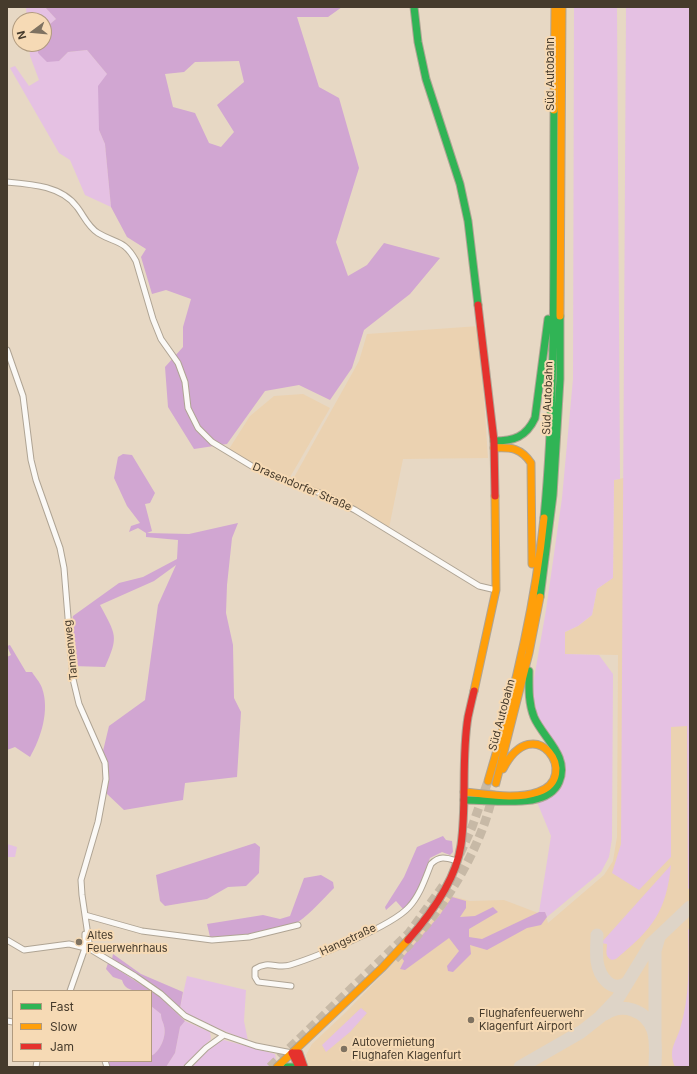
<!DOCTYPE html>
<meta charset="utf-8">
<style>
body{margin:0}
#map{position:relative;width:697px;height:1074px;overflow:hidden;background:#e7d8c4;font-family:Inter,sans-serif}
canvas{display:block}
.frame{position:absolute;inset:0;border:8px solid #463b2c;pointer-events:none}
.legend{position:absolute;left:12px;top:990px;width:140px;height:72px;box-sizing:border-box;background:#f6dab5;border:1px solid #b09a7e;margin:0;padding:5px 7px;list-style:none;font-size:12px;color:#463b2c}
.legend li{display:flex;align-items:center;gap:8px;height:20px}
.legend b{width:20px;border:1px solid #b09a7e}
.north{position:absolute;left:12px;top:12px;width:40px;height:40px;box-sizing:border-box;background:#f6dab5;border:1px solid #b09a7e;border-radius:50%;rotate:254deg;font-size:11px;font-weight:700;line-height:16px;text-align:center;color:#463b2c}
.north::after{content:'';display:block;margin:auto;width:14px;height:18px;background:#7e7261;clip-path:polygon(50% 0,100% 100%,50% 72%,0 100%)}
</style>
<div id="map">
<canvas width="697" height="1074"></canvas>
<div class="frame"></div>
<ul class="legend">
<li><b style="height:5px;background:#30b455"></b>Fast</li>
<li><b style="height:5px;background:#ff9f0a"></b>Slow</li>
<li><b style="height:5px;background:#e5322d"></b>Jam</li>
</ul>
<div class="north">N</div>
</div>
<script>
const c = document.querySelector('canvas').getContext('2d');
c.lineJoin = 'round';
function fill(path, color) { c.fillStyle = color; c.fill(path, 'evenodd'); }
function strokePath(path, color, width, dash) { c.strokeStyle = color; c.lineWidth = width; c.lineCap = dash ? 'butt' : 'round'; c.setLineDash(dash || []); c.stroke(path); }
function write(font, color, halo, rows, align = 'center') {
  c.font = font + ' Inter,sans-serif'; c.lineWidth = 4; c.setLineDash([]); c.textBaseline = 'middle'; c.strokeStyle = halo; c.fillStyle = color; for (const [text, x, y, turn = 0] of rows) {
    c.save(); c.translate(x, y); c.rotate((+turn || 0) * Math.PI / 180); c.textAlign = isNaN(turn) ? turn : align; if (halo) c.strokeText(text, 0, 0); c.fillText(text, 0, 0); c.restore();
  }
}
fill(new Path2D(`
 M690 7V1067H308L306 1055 312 1044 346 1012 383 974 437 914 448 895 470 901 504 900 546 916 548 923 604 875 613 861 617 837 618 655 565 654V632L578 626 592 615 597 589 613 577 614 480 687 465Z
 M479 326 488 458 403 459 389 528 328 493 292 481 359 361 367 334Z
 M303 394 330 408 289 479 260 469 229 449 250 416 274 396Z`), '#ebd2b1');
fill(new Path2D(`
 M26 7H45L56 19 44 29V20H27Z
 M574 7H617L620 479 614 480 613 578 597 589 592 615 578 626 565 632V654L599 655 613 674 612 839 609 857 601 872 547 917 545 912H539L551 836 537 802 563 782 537 716 532 690 546 610 562 498 573 379Z
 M626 7H690V888L688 889 687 726 671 727V857L639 890 612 873 621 844Z
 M29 44H38V53L59 61 68 52 87 50 107 74 99 130 105 144 111 207 85 195 70 160 59 153 10 68 15 66 29 86 39 80 30 56Z
 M7 844 17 847 15 857H7Z
 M671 865C666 913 652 929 616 959L612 960C604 957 607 950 607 944L601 943Z
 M690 927V1067H675C668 1050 675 1044 680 1029 690 996 689 963 688 930Z
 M187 976 246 990 244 1021 248 1041 189 1016 180 1008Z
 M151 1006 161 1014C161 1020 163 1020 164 1026 167 1036 160 1052 151 1056Z
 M361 1008 367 1013 350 1032 326 1052 322 1045Z
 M185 1021 210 1032 211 1039 183 1067H166L175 1053 180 1027Z
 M224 1040 275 1054 276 1060 268 1067H191L210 1046Z`), '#e5c1e3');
fill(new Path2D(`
 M45 7H342L328 17H297L319 87 339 98 359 168 336 242 348 276 367 265 384 243 440 258 410 294 364 330 352 368 330 400 299 385 265 391 227 444 194 449 168 407 165 367 183 347V327L191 299 166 290 152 294 141 257 146 249 127 237 111 207 105 144 99 130 98 86 107 74 87 50 68 52 59 61 47 62 38 53V44H44V29L56 19ZM239 61 244 82 217 105 234 132 221 147 209 143 195 113 173 107 165 74 184 72 195 62Z
 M123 454 132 455 155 493 150 503 145 504 152 531 147 533 189 534 238 523 232 538 227 585 226 613 233 645 234 698 241 712 237 777 185 783 183 800 124 810 106 793 109 771 103 751 109 726 145 700 158 605 176 565 154 581 100 605C116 635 119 636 105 667L73 666 71 625 73 616 119 583 143 577 177 559 178 540 146 537V533L138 528 129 532 131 526 140 523 127 506 114 478 118 457Z
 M10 645 26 672H32C35 677 40 682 42 688 50 710 41 738 30 757L15 747 7 750V657L11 655 7 646Z
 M443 836 446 840 452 841 453 852 450 855 442 852 430 858C423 876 418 897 403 909L396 901 386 910 385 907 404 877 417 847Z
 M255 843 260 847 259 873 246 886 228 887 207 899 165 906 160 901 156 875Z
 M321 875 333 882 334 888C323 899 311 913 298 922 281 934 231 936 210 937L207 924 263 915 280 919 290 916 304 878Z
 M452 897 466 901V908L460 917 475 916 493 907 498 912 469 929V937L482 939 539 912H545L547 917 541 925 527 928 487 950 470 945 471 954 453 972 448 971 447 966 459 951 449 938 405 970 400 969 404 961 402 958 439 916Z
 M113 954 141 974 183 992 180 1008 162 991 112 959Z
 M108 963 160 997 185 1021 180 1027 175 1053 166 1067H109L107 1061H151V1056C160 1052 167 1036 164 1026 163 1021 161 1020 161 1014L151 1006V991C140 991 125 993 122 980L113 977 106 969Z`), '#d1a6d2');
strokePath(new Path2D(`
 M597 935C597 943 596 952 597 961 599 976 612 995 628 982
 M605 1014C622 1002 646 1010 653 1030 657 1041 655 1055 655 1067
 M655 1039V951L659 937
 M520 1067 581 1032 600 1017 618 998 651 944 690 907`), '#ded4c7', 13);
strokePath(new Path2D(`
 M460 854 472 827 488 781
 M395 959C432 923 463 879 482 830 488 815 492 798 496 783
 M270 1067 409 933 443 886`), '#c7b9a6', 9, [9, 4.5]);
const street = new Path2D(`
 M7 182C31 184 62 186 77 207 84 216 88 227 98 233 116 244 124 239 136 261L153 319 161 339 178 363 185 382 188 408 198 428 212 442 255 468 325 495 355 510 479 586 496 590
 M7 350 23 396 31 460 36 480 60 548 64 568 73 679 79 704 105 763 106 779 98 822 81 880 82 895 90 949
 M85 915 142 931 212 940 249 937 298 925
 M7 940 24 950 69 944 90 949 135 976 161 994 185 1016 224 1035
 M291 986 258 982 255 977V969C268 960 277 969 290 965 316 957 392 926 409 907 420 895 425 879 431 864 440 855 447 858 457 861
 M70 991 85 948V934
 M7 1021 13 1022
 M105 1061 107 1067
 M36 1067 37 1061
 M187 1067 206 1048 224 1035 256 1046 292 1053`);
const fast = new Path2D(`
 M414 7 418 42 426 79 460 184 468 221 478 305
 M494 441C514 441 526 437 535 418L548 319
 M544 518C557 382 553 246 554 110
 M540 597 553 495 560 379V316
 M464 800C486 800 509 803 532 800 543 798 554 794 559 782 570 756 543 738 534 717 528 702 529 686 529 671
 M287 1067H294`);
const slow = new Path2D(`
 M554 110 555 7
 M560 316 562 7
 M494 448C511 447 521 448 531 463L532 564
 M474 691 496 590 495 496
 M488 781C514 695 535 607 544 518
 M496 783 529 653 540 597
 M464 792C487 794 515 800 538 792 582 778 535 707 503 769
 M277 1067 383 967 408 940`);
const jam = new Path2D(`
 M478 305 494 441 495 496
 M408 940C431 914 456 880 461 845 467 803 461 759 468 717 470 708 472 699 474 691
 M292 1053H299L304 1067
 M292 1053 299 1067`);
strokePath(street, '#afa494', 7);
strokePath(fast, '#afa494', 9);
strokePath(slow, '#afa494', 9);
strokePath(jam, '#afa494', 9);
strokePath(street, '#fbf9f6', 5);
strokePath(fast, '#30b455', 7);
strokePath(slow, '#ff9f0a', 7);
strokePath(jam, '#e5322d', 7);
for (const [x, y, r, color] of [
 [79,942,4,"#7e7261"],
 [471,1020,4,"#7e7261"],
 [344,1049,4,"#7e7261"]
]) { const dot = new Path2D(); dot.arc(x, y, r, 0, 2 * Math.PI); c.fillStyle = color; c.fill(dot); strokePath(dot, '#f6dab5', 1.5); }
write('11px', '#463b2c', '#f6dab5', [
 ["Süd Autobahn",551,74,-90],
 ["Süd Autobahn",548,398,-88],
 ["Drasendorfer Straße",302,487,23],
 ["Tannenweg",71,650,-96],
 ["Süd Autobahn",502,715,-75],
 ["Hangstraße",348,940,-25]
]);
write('11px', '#463b2c', '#f6dab5', [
 ["Altes",87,936],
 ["Feuerwehrhaus",87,949],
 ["Flughafenfeuerwehr",479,1014],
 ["Klagenfurt Airport",479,1027],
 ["Autovermietung",352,1043],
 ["Flughafen Klagenfurt",352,1056]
], 'left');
</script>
